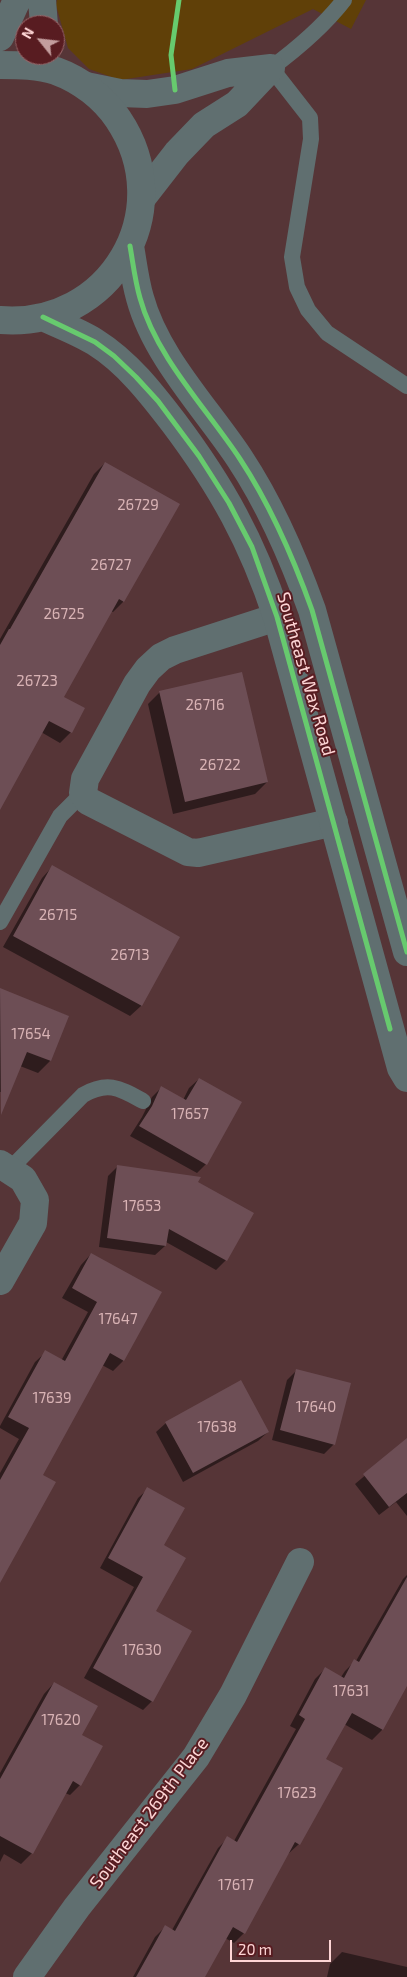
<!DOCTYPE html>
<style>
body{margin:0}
#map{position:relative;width:407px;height:1977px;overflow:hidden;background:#563537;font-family:"Exo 2",sans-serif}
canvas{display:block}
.north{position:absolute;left:15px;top:15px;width:50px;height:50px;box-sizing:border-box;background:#581c21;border:1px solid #9a6669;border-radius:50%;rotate:299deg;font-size:14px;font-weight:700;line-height:20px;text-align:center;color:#fdd5d5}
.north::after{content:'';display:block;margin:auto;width:18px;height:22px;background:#c39d9e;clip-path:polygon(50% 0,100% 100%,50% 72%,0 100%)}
.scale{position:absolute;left:230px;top:1940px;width:101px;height:22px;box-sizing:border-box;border:2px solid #fdd5d5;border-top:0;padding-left:6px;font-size:15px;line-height:18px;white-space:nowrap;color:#fdd5d5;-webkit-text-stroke:4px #581c21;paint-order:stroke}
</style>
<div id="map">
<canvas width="407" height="1977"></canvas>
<div class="north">N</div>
<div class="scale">20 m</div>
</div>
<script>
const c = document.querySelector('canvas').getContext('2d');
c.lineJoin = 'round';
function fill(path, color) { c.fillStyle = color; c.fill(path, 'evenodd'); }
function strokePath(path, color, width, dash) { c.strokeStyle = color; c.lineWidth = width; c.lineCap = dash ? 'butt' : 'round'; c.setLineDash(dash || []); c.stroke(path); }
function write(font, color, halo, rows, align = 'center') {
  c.font = font + ' "Exo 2",sans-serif'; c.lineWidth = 4; c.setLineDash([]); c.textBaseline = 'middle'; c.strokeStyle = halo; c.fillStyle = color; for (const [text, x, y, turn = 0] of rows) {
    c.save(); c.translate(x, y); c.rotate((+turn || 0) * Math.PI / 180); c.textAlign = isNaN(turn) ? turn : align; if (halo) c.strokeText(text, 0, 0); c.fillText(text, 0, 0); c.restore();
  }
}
fill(new Path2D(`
 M57 0H366L351 29 313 9 192 69 120 80 89 69 68 48 56 5Z`), '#604008');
fill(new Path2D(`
 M105 463 178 505 123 602 113 612 111 611 63 697 71 732 60 743 41 732 0 807V639L94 474Z
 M160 692 267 782 255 794 173 814 148 704Z
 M52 867 179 938 141 1006 130 1016 3 947 42 878Z
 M0 989 68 1016 50 1061 38 1073 20 1066 2 1092H0Z
 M199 1079 206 1164 197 1173 130 1136 142 1117 152 1097 161 1088 183 1100 189 1088Z
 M117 1167 252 1213 226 1260 216 1270 166 1242 165 1246 155 1255 99 1247 108 1176Z
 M91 1254 161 1293 123 1361 113 1371 102 1365 41 1475 0 1575V1473L19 1439 0 1428V1426L35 1362 46 1352 61 1361 88 1312 62 1298 81 1265Z
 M297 1370 334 1444 324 1454 272 1440 287 1380Z
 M166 1423 268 1432 258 1441 183 1482 156 1432Z
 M407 1440V1516L396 1502 379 1515 355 1484Z
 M148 1489 162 1546 155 1612 152 1701 143 1710 84 1678 134 1587 100 1568 138 1498Z
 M407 1575V1666L394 1708 382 1730 372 1740 344 1724 325 1759 299 1844 288 1854 244 1933 234 1943 225 1938 204 1977H133L155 1937 165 1927 172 1930 218 1848 228 1838 234 1841 296 1729 290 1726 315 1679 325 1669 341 1677 345 1671 355 1661H356L403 1579Z
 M54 1683 80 1735V1785L70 1795 65 1793 32 1853 21 1864 4 1854 0 1862V1773L44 1694Z
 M342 1952 407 1967V1977H327L330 1964Z`), '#0007');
fill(new Path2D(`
 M105 462 180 504 124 602 119 599 64 697 85 708 72 733 49 721 0 810V645L9 629H10Z
 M242 672 268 782 185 802 159 691Z
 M52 865 180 937 142 1006 13 936Z
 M0 988 69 1016 51 1061 27 1052 1 1115Z
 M199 1078 242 1102 207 1165 139 1126 152 1106 161 1086 186 1100Z
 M117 1165 201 1177 198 1182 254 1213 227 1261 169 1229 166 1246 107 1238Z
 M91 1253 162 1292 124 1361 110 1353 43 1475 56 1482 0 1583V1480L29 1428 8 1417 45 1350 65 1361 97 1302 72 1288Z
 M296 1369 351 1383 335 1445 280 1430Z
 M241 1380 269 1432 193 1473 165 1422Z
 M407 1438V1493L389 1507 363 1474Z
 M147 1487 185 1508 164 1545 186 1558 156 1611 192 1631 153 1702 93 1668 143 1577 108 1558Z
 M407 1577V1686L383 1730 352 1713 326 1759 343 1768 300 1845 295 1842 245 1934 233 1927 205 1977H136L165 1925 175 1931 227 1836 237 1842 305 1719 299 1715 325 1667 344 1678 354 1659 359 1662Z
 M54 1682 98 1706 82 1735 103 1746 81 1786 73 1781 33 1854 0 1836V1779Z`), '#6d4e55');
strokePath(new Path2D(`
 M344 0C323 27 298 48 271 68L310 118 311 139 292 257 297 287 308 310 327 333 407 386
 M0 922 60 816 83 793
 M9 1170 83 1095C108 1081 119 1088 143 1101`), '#606f70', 16);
strokePath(new Path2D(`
 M42 0 44 25
 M0 37 17 0
 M86 86 120 93 147 94 175 90 228 73 271 68
 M142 198 177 153 204 125 237 104 271 68
 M277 617 175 650 161 657 148 669 137 684 85 779 83 793 88 801 188 852 198 853 334 822
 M0 1164 23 1179 35 1200 33 1223 0 1281
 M27 1977 77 1907 196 1757 233 1695 300 1562`), '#606f70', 28);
strokePath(new Path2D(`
 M0 65C19 65 38 65 56 71 81 80 104 98 118 119 180 211 110 329 0 320
 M130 246C133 263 135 281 140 298 156 357 207 409 240 459 271 506 293 557 312 610L407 952
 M43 317C60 325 79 332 95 342 127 362 151 393 174 423 222 487 252 541 277 617L401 1068 407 1078`), '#606f70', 28);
strokePath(new Path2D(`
 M175 90 171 55 179 0
 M130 246C133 263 135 281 140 298 156 357 207 409 240 459 271 506 293 557 312 610L407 952
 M43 317 95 342 114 356 136 377 158 401 199 456 229 503 252 547 277 617 390 1029`), '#67ca6e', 5);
write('15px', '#d9b3b5', null, [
 ["26729",138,505],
 ["26727",111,565],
 ["26725",64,614],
 ["26723",37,681],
 ["26716",205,705],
 ["26722",220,765],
 ["26715",58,915],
 ["26713",130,955],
 ["17654",31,1034],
 ["17657",190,1114],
 ["17653",142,1206],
 ["17647",118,1319],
 ["17639",52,1398],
 ["17640",316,1407],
 ["17638",217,1427],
 ["17630",142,1650],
 ["17631",351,1691],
 ["17620",61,1720],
 ["17623",297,1793],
 ["17617",236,1885]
]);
write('18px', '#fdd5d5', '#581c21', [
 ["Southeast Wax Road",306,674,74],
 ["Southeast 269th Place",149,1813,-53]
]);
</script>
